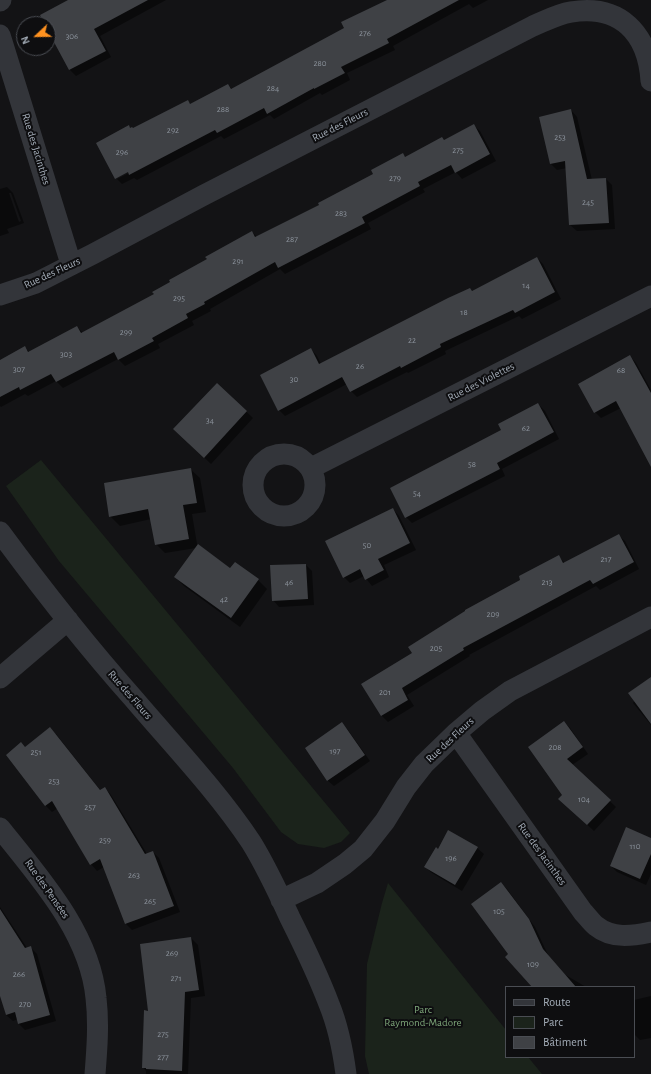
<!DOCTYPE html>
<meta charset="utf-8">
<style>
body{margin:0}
#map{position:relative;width:651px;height:1074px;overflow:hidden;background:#131315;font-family:"Alegreya Sans",sans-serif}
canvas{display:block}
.legend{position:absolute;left:505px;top:986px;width:130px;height:72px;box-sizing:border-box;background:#0e0e10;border:1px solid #4a4d53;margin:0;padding:5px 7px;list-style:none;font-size:12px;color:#a3acb7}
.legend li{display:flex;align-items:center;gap:8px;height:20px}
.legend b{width:20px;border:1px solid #4a4d53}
.north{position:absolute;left:16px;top:16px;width:40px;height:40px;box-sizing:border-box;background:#0e0e10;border:1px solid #4a4d53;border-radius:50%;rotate:248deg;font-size:11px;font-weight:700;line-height:16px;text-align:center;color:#a3acb7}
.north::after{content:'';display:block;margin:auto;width:14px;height:18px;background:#ff9220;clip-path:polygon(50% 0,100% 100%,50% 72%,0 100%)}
</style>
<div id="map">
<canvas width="651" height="1074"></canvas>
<ul class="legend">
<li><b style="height:5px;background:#33353a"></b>Route</li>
<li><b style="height:11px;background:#1b231b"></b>Parc</li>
<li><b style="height:11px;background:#3f4145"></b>Bâtiment</li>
</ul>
<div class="north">N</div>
</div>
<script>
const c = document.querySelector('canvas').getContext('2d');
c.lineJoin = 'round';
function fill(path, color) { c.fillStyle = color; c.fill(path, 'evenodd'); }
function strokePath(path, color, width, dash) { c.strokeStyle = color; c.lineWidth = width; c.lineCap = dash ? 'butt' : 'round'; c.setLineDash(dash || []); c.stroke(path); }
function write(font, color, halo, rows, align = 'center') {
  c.font = font + ' "Alegreya Sans",sans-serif'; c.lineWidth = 4; c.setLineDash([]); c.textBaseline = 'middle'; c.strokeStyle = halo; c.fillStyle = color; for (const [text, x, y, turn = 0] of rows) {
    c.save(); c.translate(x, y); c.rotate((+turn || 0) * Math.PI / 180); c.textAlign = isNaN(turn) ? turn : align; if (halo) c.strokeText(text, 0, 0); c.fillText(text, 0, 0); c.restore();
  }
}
fill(new Path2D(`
 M41 460 350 833 341 842 324 848 298 844 281 832 233 768 59 561 6 486Z
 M388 883 506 1030V1057H528L542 1074H369L365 1056 367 964 382 903Z`), '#1b231b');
fill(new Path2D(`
 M70 0H166L100 36 111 57 76 76 70 70 48 29V24H45Z
 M390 0H488L473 8 469 4 393 46 395 50 347 73 350 80 322 95 320 93 274 119 270 115 224 139 221 136 137 180 134 178 122 184 117 179 133 171 132 169 116 178 131 129H133L187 101 191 105 228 85 233 90 346 28Z
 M571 110 577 117 592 180 606 179 612 185 615 229 577 231 570 225 567 168 557 170 551 164 540 118Z
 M473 125 480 131 496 161 462 179 456 172 423 189 425 192 368 223 371 229 285 274 280 269 210 309 211 311 192 321 194 325 158 344 160 348 125 366 118 359 63 388 56 381 28 396 25 394 1 407 0 406V361L25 347 29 352 77 327 83 333 155 295 252 232 257 237 320 205 374 175 402 154 406 158 442 138 444 140Z
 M7 187 13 193 24 223 7 229 9 233 0 236V189ZM9 193H11L21 221 19 222Z
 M537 258 543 264 561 299 522 319 519 316 445 351 446 354 408 373 407 372 357 397 351 391 347 384 285 416 279 410 311 349 317 356 321 364 470 289 472 291Z
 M630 356 636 363 651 390V464L621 408 601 418 595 412Z
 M217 384 253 418 211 464 181 435Z
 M538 404 545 411 559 439 502 469 505 476 412 523 406 517 502 430Z
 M190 469 200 478 206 512 192 514 197 544 231 569 258 580 267 589 240 627 184 586 175 577 196 548 165 553 156 544 151 519 120 526 110 516Z
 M393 509 399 516 416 550 384 565 389 577 372 586 364 576 350 583 344 577Z
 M618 535 625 541 639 569 600 590 596 586 469 655 470 656 407 695 414 706 388 722 382 716 363 684 413 654 522 580 559 557 565 563Z
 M306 565 312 571 314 605 279 607 273 600Z
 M651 678V725L633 703Z
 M564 722 570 728 588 754 572 765 616 807 594 831 566 805 563 795Z
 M342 723 348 730 370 761 334 786 327 780Z
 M56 734 101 791 105 788 111 795 147 854 153 852 159 858 180 912 132 930 126 924 104 867 97 871 91 864 58 808 52 812 46 806 7 755Z
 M651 839V874L646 885 617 872 611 866Z
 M477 848 484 854 462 891 432 873 425 867 438 850Z
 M501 883 507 889 535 927 549 957 564 974 586 987H533L510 954Z
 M0 907 27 948 30 947 37 954 56 1021 25 1030 19 1024 18 1019 13 1021 6 1015 0 991Z
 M191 938 198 945 205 996 191 998 188 1074H146V1071L143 1067 149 1012Z
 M651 996V1038L640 1040 634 1034V1000Z`), '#0007');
fill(new Path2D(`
 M68 0H148L94 29 106 51 69 70 48 31V24H44L40 15Z
 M387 0H459L387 39 389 43 341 67 345 73 314 89V88L267 114 264 108 217 133 215 130 129 175 128 172 115 179 96 143 129 125 130 128 132 127 133 128 188 100 190 104 228 84 231 89 344 28 341 22Z
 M571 109 587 179 606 178 609 223 569 225 565 161 550 164 539 117Z
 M474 124 490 154 455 173 451 165 418 182 420 186 362 217 365 223 278 268 275 262 204 302 205 304 186 314 188 318 152 338 154 341 118 360 114 352 56 382 51 374 20 390 19 387 0 397V360L25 346 28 352 77 326 81 333 154 294 152 292 170 282 169 280 207 259 205 257 252 231 255 237 319 205 318 203 373 174 371 170 403 153 405 157 442 137 444 140Z
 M537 257 555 292 515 313 513 310 440 344 441 347 401 368 400 366 350 392 342 377 278 411 260 375 311 348 319 364 448 298 470 288 472 291Z
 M630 355 651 393V467L616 401 594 413 578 384Z
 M217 383 247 411 204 458 173 429Z
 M538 403 554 432 497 463 500 469 405 518 390 488 501 430 498 424Z
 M191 468 197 503 183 505 189 539 155 545 148 509 109 517 104 483Z
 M393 508 410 543 378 559 384 570 365 580 360 569 343 578 325 541Z
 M619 534 634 562 593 584 590 580 463 648 464 650 402 688 408 700 381 716 361 684 412 653 408 647 465 611V610L520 580 519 576 559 555 563 563Z
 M198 544 230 568 235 562 259 579 231 618 174 577Z
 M306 564 308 599 272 601 270 565Z
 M651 677V724L628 693Z
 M564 721 583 747 567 759 611 800 587 825 558 799 562 795 528 747Z
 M342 722 365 755 327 781 305 748Z
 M50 727 100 790 105 787 145 854 153 851 174 906 125 924 100 859 90 865 52 801 45 806 6 755 21 742 25 747Z
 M626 827 651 838V854L640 879 610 866Z
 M448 830 478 847 455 885 424 867 436 847 438 849Z
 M501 882 529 919 543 949 576 987H532L505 957 508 954 471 904Z
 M0 909 25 948 31 946 50 1015 18 1024 15 1012 6 1015 0 996Z
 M191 937 199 990 185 992 182 1071 146 1069V1068H142L144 1010 148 1011 140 944Z`), '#3f4145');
strokePath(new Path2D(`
 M0 1 1 0
 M0 35 71 264
 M0 295 36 283 93 254 204 195 533 26C545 21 558 14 571 12 620 4 648 33 651 81
 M253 485a31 31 0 1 1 62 0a31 31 0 1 1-62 0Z
 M311 468 651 296
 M0 532C42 589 86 645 133 698 173 745 217 791 251 842 266 866 278 892 290 918 304 946 318 975 329 1004 338 1026 343 1051 346 1074
 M0 678 68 620
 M456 733 583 912C587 916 591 922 596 926 612 939 632 936 651 932
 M0 828C39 877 90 933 96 998 99 1023 97 1049 95 1074
 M281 900 317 883 345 864 363 849 385 821 406 787 424 764 456 733 482 711 510 691 651 617`), '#33353a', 21);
write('9px', '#8a919a', null, [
 ["276",365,33],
 ["306",72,36],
 ["280",320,63],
 ["284",273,88],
 ["288",223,109],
 ["292",173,130],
 ["253",560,137],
 ["275",458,150],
 ["296",122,152],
 ["279",395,178],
 ["245",588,202],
 ["283",341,213],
 ["287",292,239],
 ["291",238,261],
 ["14",526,285],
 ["295",179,298],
 ["18",464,312],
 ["299",126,332],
 ["22",412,340],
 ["303",66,354],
 ["26",360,366],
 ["307",19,369],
 ["68",621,370],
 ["30",294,379],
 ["34",210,420],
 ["62",526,428],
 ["58",472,464],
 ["54",417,493],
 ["50",367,545],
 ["217",606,559],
 ["46",289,582],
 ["213",547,582],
 ["42",224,599],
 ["209",493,614],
 ["205",436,648],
 ["201",385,692],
 ["208",555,747],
 ["197",335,751],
 ["251",36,752],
 ["253",54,781],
 ["104",584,799],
 ["257",90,807],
 ["259",105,840],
 ["110",635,846],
 ["196",451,858],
 ["263",134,875],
 ["265",150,901],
 ["105",499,911],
 ["269",172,953],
 ["109",533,964],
 ["266",19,974],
 ["271",176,978],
 ["270",25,1004],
 ["275",163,1034],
 ["277",163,1057]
]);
write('11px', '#a3acb7', '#0e0e10', [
 ["Rue des Fleurs",340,125,-27],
 ["Rue des Jacinthes",36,149,73],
 ["Rue des Fleurs",52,273,-25],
 ["Rue des Violettes",481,382,-27],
 ["Rue des Fleurs",130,695,49],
 ["Rue des Fleurs",450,740,-43],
 ["Rue des Jacinthes",542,854,54],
 ["Rue des Pensées",47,889,55]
]);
write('11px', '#7ca478', '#0e0e10', [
 ["Parc",423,1010],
 ["Raymond-Madore",423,1023]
]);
</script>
